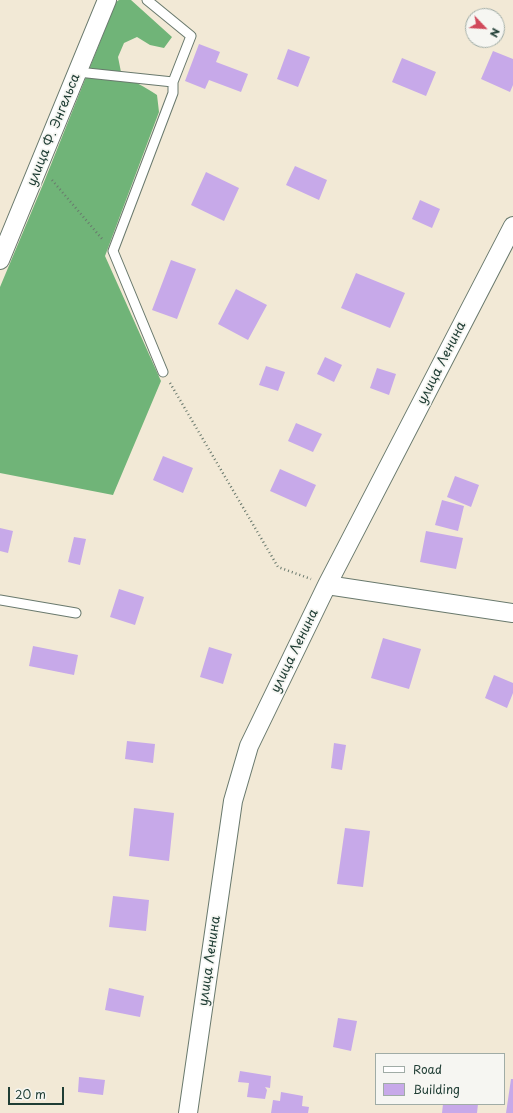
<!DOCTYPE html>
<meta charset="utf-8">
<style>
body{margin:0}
#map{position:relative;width:513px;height:1113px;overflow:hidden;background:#f2e9d6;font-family:"Playpen Sans",sans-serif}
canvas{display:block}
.legend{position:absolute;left:375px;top:1053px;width:130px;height:52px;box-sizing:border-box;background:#f6f6f2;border:1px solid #a0aca6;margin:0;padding:5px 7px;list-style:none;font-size:12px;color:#1f3d34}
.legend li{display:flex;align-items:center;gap:8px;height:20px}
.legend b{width:20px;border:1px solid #a0aca6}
.north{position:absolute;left:465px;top:8px;width:40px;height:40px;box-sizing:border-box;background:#f6f6f2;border:1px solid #a0aca6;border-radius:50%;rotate:115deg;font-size:11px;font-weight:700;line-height:16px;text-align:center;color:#1f3d34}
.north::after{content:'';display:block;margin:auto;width:14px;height:18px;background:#d1495b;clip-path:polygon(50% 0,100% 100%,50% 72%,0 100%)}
.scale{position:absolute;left:8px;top:1087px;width:56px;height:18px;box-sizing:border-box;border:2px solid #1f3d34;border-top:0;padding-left:5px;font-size:12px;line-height:14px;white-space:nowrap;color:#1f3d34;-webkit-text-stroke:3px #f6f6f2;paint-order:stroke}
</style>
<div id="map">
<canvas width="513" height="1113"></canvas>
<ul class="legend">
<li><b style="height:5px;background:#fff"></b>Road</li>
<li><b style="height:11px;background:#c7a9e9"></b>Building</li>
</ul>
<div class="north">N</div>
<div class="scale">20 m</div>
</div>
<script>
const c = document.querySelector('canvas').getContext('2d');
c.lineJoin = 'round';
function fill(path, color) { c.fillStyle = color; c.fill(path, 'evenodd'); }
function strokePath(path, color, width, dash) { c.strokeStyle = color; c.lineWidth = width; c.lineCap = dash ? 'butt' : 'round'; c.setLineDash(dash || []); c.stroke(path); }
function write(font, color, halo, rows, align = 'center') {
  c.font = font + ' "Playpen Sans",sans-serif'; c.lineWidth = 3.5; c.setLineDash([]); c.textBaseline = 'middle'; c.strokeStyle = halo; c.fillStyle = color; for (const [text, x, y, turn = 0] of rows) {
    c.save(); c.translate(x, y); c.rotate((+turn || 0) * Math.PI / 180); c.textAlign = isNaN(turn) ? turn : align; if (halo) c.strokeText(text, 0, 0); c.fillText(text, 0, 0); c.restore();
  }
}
fill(new Path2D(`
 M119 0H131L172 37 164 48 150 45 137 37 124 43 118 57 121 72C132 81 145 87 157 95L159 112 105 256 161 381 113 495 0 473V287L44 182 116 2Z`), '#70b478');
fill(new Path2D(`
 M199 44 220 52 216 62 248 74 241 92 209 80 205 89 185 81Z
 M288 49 310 57 298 87 277 79Z
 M493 51 513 59V85L510 92 481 79Z
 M402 58 436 72 426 96 392 82Z
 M295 166 327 180 319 200 286 185Z
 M206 172 239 188 224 221 191 205Z
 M420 200 440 209 432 228 412 219Z
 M171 260 196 269 177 319 152 310Z
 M356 273 405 293 390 328 341 308Z
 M236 289 267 305 248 340 218 324Z
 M325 357 342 365 334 382 317 374Z
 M266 366 285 372 278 391 259 385Z
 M377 368 396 374 389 395 370 388Z
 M296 423 322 434 313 452 288 441Z
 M163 456 193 468 183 493 153 480Z
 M280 469 316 485 306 507 270 491Z
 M455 476 479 485 471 507 447 497Z
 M442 500 464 506 458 531 435 525Z
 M0 528 13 531 8 553 0 551Z
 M426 531 463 538 456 569 420 562Z
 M74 537 86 539 80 565 68 562Z
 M119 589 144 597 135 625 110 617Z
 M383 638 421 649 409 689 371 678Z
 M33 646 78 655 74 675 29 666Z
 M209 647 232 654 223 684 200 677Z
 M494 675 513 683V693L507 708 485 698Z
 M127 741 155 744 153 763 125 759Z
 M334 743 346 745 342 770 331 768Z
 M134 808 174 813 169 861 129 856Z
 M345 828 370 831 363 887 337 884Z
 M113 896 149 900 146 931 109 927Z
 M109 988 144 996 140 1017 105 1010Z
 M338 1018 357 1021 351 1051 333 1047Z
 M240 1071 271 1076 270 1088 265 1087 267 1090 265 1099 247 1097 249 1083 238 1082Z
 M79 1077 105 1080 103 1095 78 1092Z
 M511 1079H513V1113H506Z
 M281 1092 303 1096 302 1106 309 1107 308 1113H271L273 1100 280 1101Z
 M443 1104H478L477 1113H442Z`), '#c7a9e9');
const lane = new Path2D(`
 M147 0 191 36 173 82V93L113 251 163 372
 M78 72 173 82
 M0 600 76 613`);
const street = new Path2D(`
 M0 260 107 0
 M327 585 513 613
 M188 1113 233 801 249 746 327 585 513 226`);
strokePath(lane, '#69796d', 11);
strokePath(street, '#69796d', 20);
strokePath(new Path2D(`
 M52 180 103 240
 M170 383 278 567 311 579`), '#69796d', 2.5, [1, 3]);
strokePath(lane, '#fff', 9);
strokePath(street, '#fff', 18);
write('13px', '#1f3d34', '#f6f6f2', [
 ["улица Ф. Энгельса",54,130,-68],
 ["улица Ленина",442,363,-63],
 ["улица Ленина",295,651,-64],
 ["улица Ленина",210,961,-82]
]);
</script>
